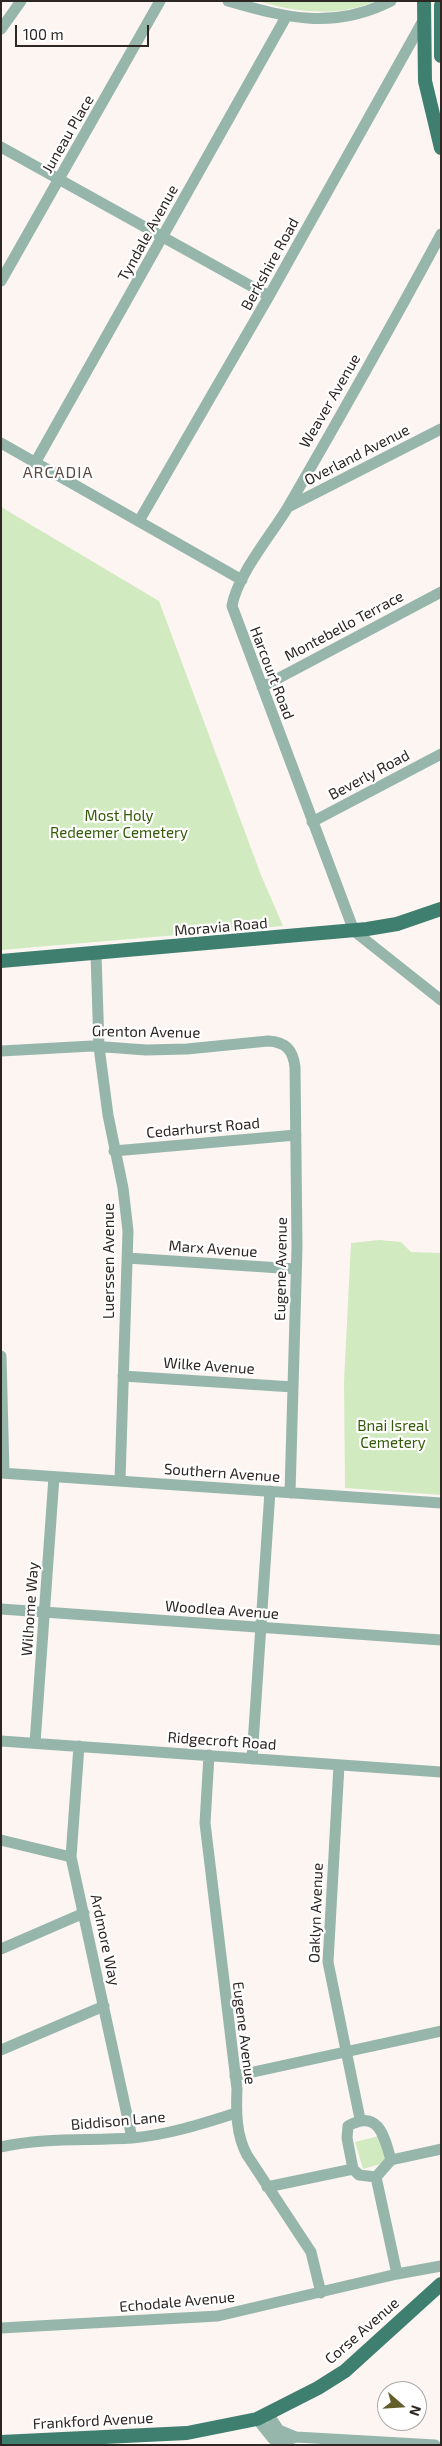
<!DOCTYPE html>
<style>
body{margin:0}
#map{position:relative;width:442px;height:2446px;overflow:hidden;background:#fdf5f1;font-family:"Exo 2",sans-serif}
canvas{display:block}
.frame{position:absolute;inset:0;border:2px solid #2d2623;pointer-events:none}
.north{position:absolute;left:377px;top:2381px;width:50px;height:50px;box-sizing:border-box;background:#fff;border:1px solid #aba8a7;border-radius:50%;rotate:109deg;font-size:14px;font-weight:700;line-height:20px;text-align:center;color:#2d2623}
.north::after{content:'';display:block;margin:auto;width:18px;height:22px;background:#625e2a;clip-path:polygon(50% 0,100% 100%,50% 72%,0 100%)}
.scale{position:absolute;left:15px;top:25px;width:134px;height:22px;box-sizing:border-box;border:2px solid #2d2623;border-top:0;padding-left:6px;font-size:15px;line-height:18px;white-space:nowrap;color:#2d2623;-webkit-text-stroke:4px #fff;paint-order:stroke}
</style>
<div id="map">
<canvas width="442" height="2446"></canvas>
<div class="frame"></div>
<div class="north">N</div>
<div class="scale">100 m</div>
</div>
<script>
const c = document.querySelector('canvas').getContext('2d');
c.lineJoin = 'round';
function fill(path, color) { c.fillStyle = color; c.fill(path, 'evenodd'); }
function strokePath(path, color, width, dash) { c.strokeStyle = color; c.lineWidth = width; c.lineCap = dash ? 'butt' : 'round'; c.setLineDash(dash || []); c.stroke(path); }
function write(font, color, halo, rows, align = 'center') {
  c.font = font + ' "Exo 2",sans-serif'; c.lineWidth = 4.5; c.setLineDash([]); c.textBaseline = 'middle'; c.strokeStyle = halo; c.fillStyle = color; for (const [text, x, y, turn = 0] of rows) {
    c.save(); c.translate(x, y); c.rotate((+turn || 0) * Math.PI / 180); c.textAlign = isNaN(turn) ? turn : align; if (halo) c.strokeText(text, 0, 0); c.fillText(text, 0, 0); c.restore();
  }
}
fill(new Path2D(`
 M258 1H377C338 17 298 13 258 1Z
 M1 507 159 601 261 875 283 926 1 950Z
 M379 1240 401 1242 411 1252 441 1253V1495L345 1488 344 1382 351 1243Z
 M379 2136 387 2162 363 2169 355 2142Z`), '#d1eac0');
strokePath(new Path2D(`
 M228 1C287 18 333 30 391 1
 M1 29 21 1
 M1 147 269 296
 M441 234C392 325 340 417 288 507 272 534 237 575 232 606L354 931 441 1000
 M1 281 160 1
 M1 443 242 580
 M35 463 286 17
 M288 507 441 429
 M139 521 269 296 424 19
 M262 687 441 592
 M312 822 441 754
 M96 954 99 1047 108 1115 123 1188 128 1231 120 1480
 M1 1051 92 1046 146 1050 187 1049 268 1041C286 1042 293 1050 295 1067L297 1247 290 1493
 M114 1151 296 1135
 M127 1258 296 1269
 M1 1356 4 1473
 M123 1376 293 1387
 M1 1473 441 1503
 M1 1609 441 1640
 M1 1741 441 1772
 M35 1743 54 1477
 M79 1746 71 1857 132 2138
 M209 1755 205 1823 237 2089C236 2111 236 2135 247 2155L311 2252 321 2293
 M252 1759 270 1491
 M339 1765 328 1962 360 2119
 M1 1840 71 1857
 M1 1949 84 1913
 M1 2050 104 2006
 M235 2076 441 2031
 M1 2147C43 2137 89 2141 132 2138 167 2135 202 2124 236 2113
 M353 2169 347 2138 348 2126C378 2109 384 2135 391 2160
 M353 2169 359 2175 376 2177 391 2160 441 2149
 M376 2177 397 2274
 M267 2187 353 2169
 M1 2328 218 2316 397 2274 441 2266
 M268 2414 279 2430 296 2437 435 2445
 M257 2419 273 2439 286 2441 296 2437`), '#96b6ac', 11);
strokePath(new Path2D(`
 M424 1 425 81 441 148
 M441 5V56
 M1 961 367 929 397 924 441 909
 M1 2442 187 2433 257 2419 318 2388 345 2371 441 2284`), '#3f7f6f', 14);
write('15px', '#2d2623', '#fff', [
 ["Juneau Place",68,134,-60],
 ["Tyndale Avenue",148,233,-61],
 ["Berkshire Road",270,264,-61],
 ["Weaver Avenue",330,401,-60],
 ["Overland Avenue",357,455,-27],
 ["Montebello Terrace",344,626,-28],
 ["Harcourt Road",272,673,69],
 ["Beverly Road",369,775,-28],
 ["Moravia Road",221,927,-5],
 ["Grenton Avenue",146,1032,1],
 ["Cedarhurst Road",203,1128,-5],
 ["Marx Avenue",213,1249,4],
 ["Luerssen Avenue",109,1261,-90],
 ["Eugene Avenue",281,1269,-89],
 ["Wilke Avenue",209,1366,4],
 ["Southern Avenue",222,1473,4],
 ["Wilhome Way",30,1609,-86],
 ["Woodlea Avenue",222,1610,4],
 ["Ridgecroft Road",222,1741,4],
 ["Oaklyn Avenue",316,1913,-88],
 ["Ardmore Way",105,1940,78],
 ["Eugene Avenue",244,2033,83],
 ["Biddison Lane",118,2121,-5],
 ["Echodale Avenue",177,2302,-5],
 ["Corse Avenue",362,2331,-41],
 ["Frankford Avenue",93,2421,-3]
]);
write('15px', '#345a07', '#fff', [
 ["Most Holy",119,816],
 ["Redeemer Cemetery",119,833],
 ["Bnai Isreal",393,1426],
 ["Cemetery",393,1443]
]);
c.letterSpacing = '1px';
write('16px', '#5e4d46', '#fff', [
 ["ARCADIA",58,473]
]);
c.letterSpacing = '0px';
</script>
